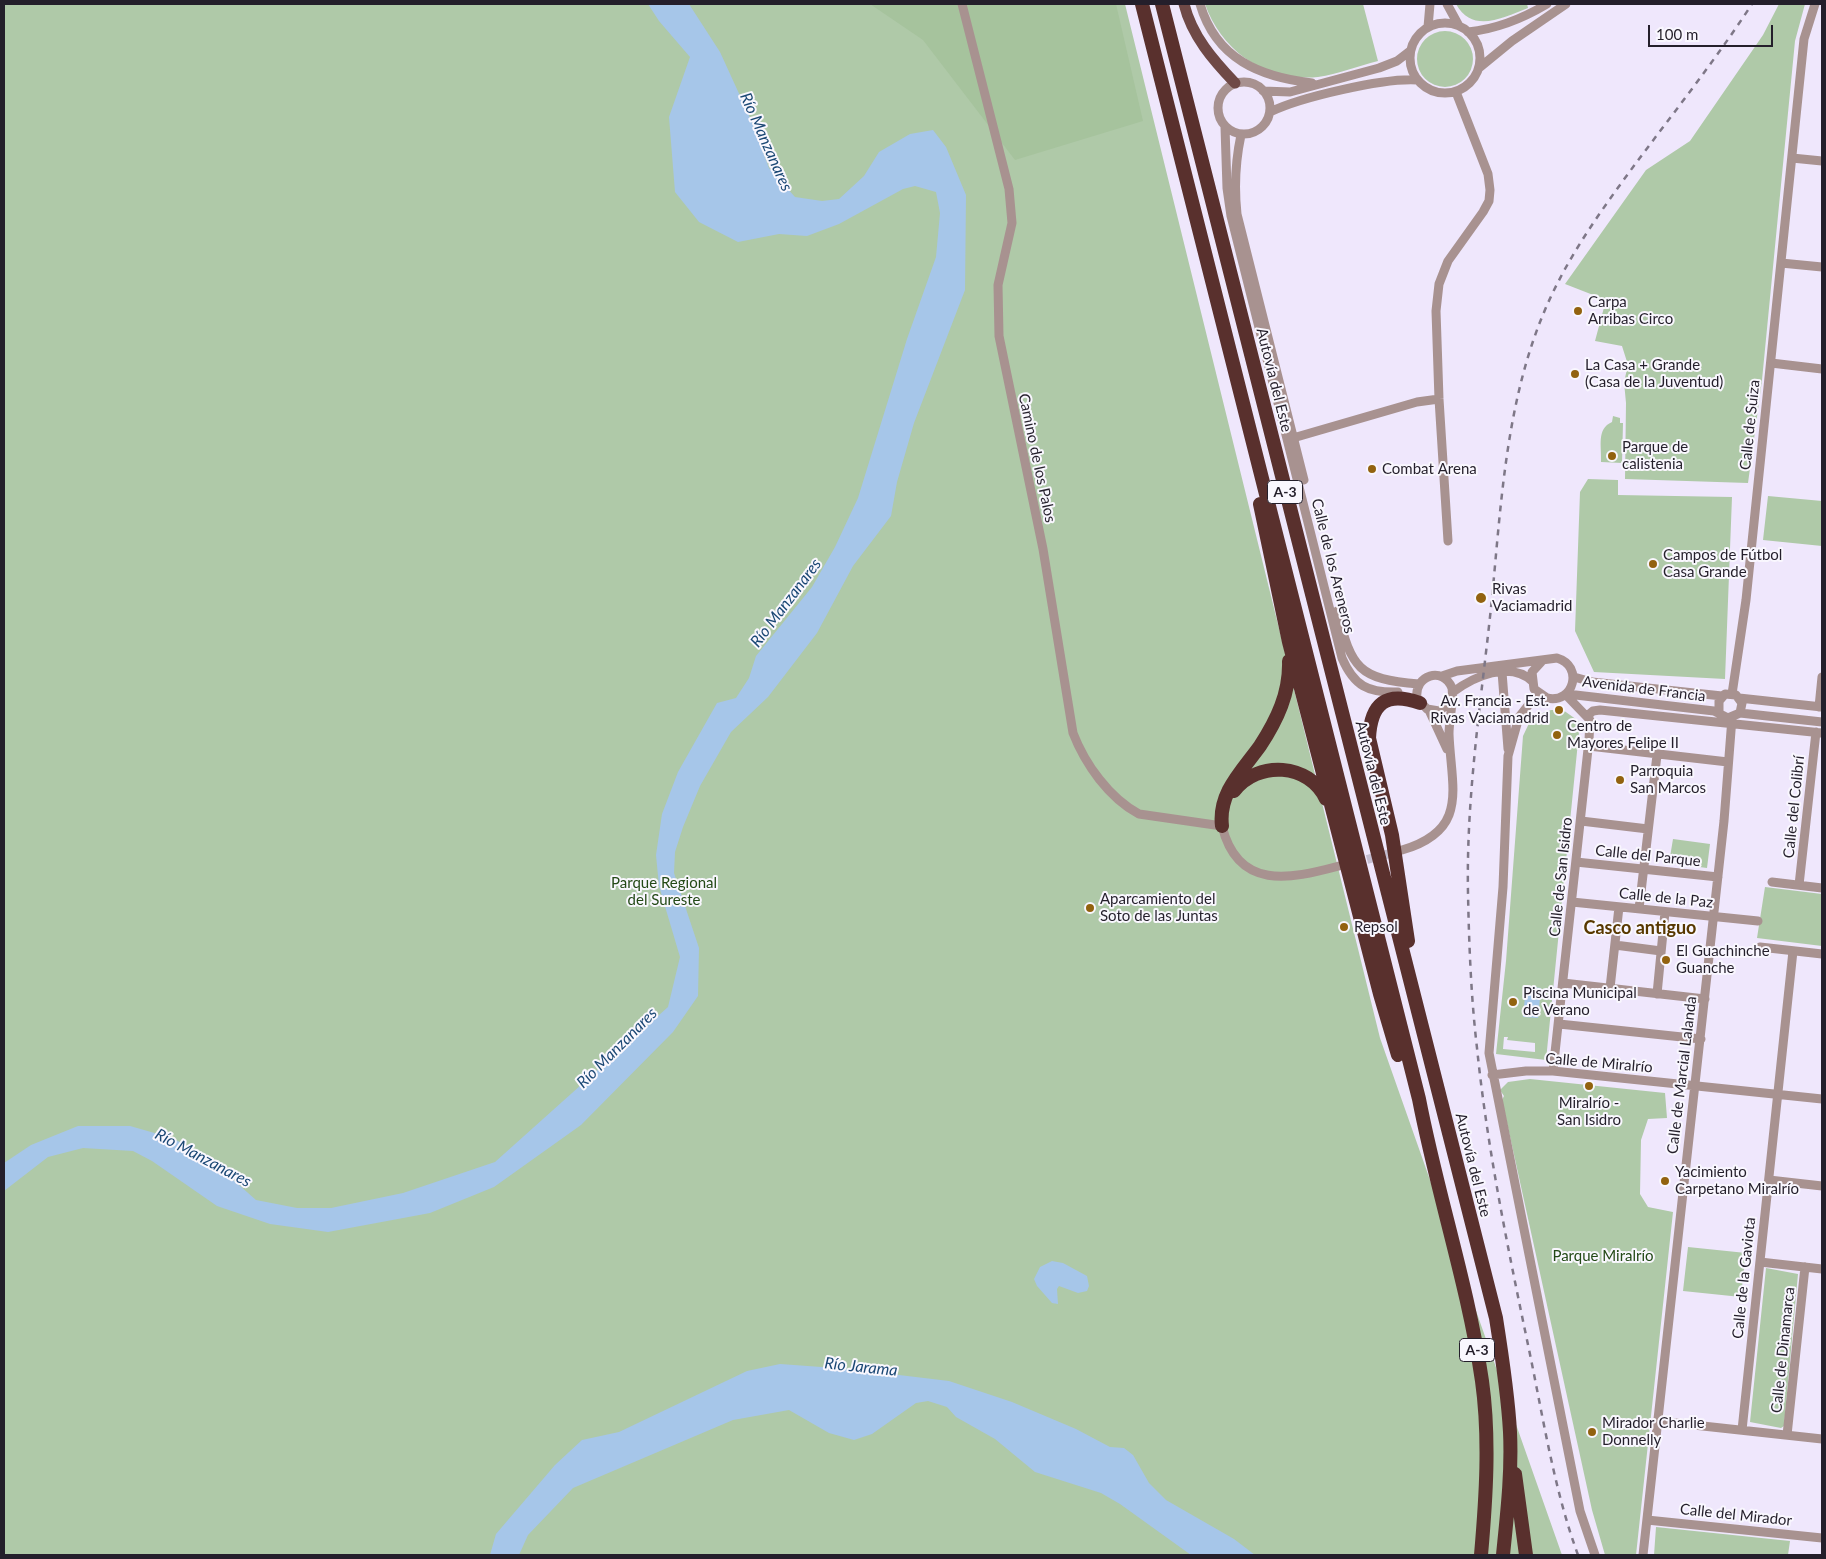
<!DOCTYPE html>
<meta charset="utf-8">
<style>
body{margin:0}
#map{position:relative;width:1826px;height:1559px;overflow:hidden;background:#efe7fc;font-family:Lato,sans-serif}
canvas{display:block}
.frame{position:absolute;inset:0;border:5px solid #241f2b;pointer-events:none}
.scale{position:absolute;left:1648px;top:25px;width:125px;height:22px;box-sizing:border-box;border:2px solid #241f2b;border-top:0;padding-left:6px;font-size:15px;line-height:18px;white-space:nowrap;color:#241f2b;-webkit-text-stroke:4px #f9f7fe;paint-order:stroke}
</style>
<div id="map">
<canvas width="1826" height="1559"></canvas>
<div class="frame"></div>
<div class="scale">100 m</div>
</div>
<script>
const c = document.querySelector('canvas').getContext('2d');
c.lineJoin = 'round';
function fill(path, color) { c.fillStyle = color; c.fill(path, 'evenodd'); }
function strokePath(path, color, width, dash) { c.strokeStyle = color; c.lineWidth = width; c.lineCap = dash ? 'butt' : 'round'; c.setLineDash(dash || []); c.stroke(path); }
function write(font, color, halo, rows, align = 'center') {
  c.font = font + ' Lato,sans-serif'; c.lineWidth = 4; c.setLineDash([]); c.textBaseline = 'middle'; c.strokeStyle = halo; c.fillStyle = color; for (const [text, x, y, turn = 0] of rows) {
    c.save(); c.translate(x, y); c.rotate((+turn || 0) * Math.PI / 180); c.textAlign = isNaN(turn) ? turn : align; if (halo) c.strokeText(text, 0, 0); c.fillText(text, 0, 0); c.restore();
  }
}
fill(new Path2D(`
 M4 4H1125L1380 1038 1562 1555H4Z
 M1205 4H1363L1378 61C1358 66 1338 74 1318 77 1266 82 1222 52 1205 4Z
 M1456 4H1527L1528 8C1502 18 1473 34 1456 4Z
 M1779 4H1805L1795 41 1762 380 1748 483 1625 479 1626 403 1624 382 1628 365 1622 346 1595 341 1606 300 1565 284 1646 170 1690 141 1763 35Z
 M1417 59a28 28 0 1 1 56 0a28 28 0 1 1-56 0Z
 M1613 416 1620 418V423H1623L1622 463 1601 462C1602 447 1596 429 1612 422Z
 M1588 479 1618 480V495L1732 497 1725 679 1594 672 1575 631 1580 492Z
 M1768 496 1822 501V546L1763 540Z
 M1551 710H1563L1580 722 1546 1060 1496 1054 1506 961 1523 736 1532 717ZM1504 1037H1508L1507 1040 1535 1043V1052L1503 1049Z
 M1673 839 1710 844 1707 868 1669 863Z
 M1765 887 1822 894V946L1757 938Z
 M1530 1079 1665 1093 1667 1118 1648 1119 1641 1140 1640 1194 1648 1207 1673 1212 1636 1555H1605L1592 1510 1502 1100 1504 1096 1500 1090 1508 1082Z
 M1688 1247 1746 1253 1742 1287H1739L1738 1296 1741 1297 1683 1291Z
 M1766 1268 1798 1274 1784 1426 1781 1428 1750 1422Z
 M1656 1527 1790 1541 1788 1555H1654Z`), '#afc9a8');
fill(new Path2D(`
 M870 4H1116L1143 121 1015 160 923 40Z`), '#a6c39d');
fill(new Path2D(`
 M648 4H689L720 52 752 122 769 168 795 197 822 201 839 199 864 176 879 152 910 134 933 130 946 147 966 195 965 290 914 423 897 482 891 516 853 566 817 633 768 697 731 732 700 786 683 827 675 852 674 873 699 948 698 996 673 1032 581 1125 494 1187 430 1213 328 1232 270 1224 217 1206 152 1161 133 1151 83 1148 48 1157 4 1191V1163L31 1145 78 1126H130L172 1138 205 1155 256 1200 297 1208H331L403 1193 495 1162 668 1007 680 957 659 886 656 855 662 814 678 772 717 703 736 698 749 678 756 656 812 587 835 547 858 498 907 339 936 257 940 213 936 192 915 186 903 189 839 224 807 236 779 234 738 242 699 222 675 192 669 117 690 57 659 21Z
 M1526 986 1541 988 1538 1018 1523 1017Z
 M1052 1261 1063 1263 1087 1276 1089 1286 1087 1291 1078 1293 1059 1286 1057 1289 1058 1304 1052 1303 1037 1286 1034 1279 1040 1267Z
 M780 1364 849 1369 949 1381 1012 1402 1076 1429 1110 1447 1124 1448 1133 1455 1149 1483 1166 1500 1234 1539 1255 1555H1191L1120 1504 1101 1493 1035 1472 995 1439 956 1417 947 1407 928 1401 916 1403 872 1434 854 1440 829 1433 789 1410 733 1420 573 1488 528 1535 519 1555H490L496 1534 555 1465 582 1440 619 1432 747 1371Z`), '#a6c6e9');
strokePath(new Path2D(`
 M1354 863 1399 851`), '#c6bfd2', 9, [9, 4.5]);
strokePath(new Path2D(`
 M962 4 1009 189 1012 223 998 285 999 336 1043 549 1073 733C1085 764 1109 798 1139 814L1222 826C1238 891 1290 879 1339 866
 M1200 4C1216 59 1260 77 1312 83
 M1447 4 1459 26
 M1410 58a35 35 0 1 1 70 0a35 35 0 1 1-70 0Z
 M1428 27 1430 4
 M1468 32C1497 29 1522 19 1547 4
 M1479 68 1512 41 1566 4
 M1218 108a26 26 0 1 1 52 0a26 26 0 1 1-52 0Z
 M1263 91 1290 92 1379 68 1397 61 1410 51
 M1270 112C1301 97 1383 78 1417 80
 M1225 127 1227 188 1231 216 1342 658C1354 686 1368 693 1398 692
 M1241 135C1235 163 1234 186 1237 214L1304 480
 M1792 158 1822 161
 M1781 263 1822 267
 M1771 363 1822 369
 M1293 438 1417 402 1439 399
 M1448 541 1439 399 1436 311 1439 284 1448 261 1483 212 1489 201 1490 190 1488 174 1456 92
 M1337 611C1352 669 1358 679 1419 684
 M1502 672 1508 749
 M1442 676 1457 671 1557 658C1584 666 1574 704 1547 698L1534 689 1532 672 1543 660
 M1574 677 1592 682 1722 696
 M1453 692C1473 677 1510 660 1532 681
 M1538 693 1519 717 1508 756 1503 887 1489 1053 1580 1511 1595 1555
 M1567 694 1714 711 1728 718 1740 713 1742 703 1736 695 1725 694 1719 701V712
 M1732 694 1746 600 1804 39 1815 4
 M1739 698 1822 707
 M1819 707 1822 677
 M1429 710 1447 749
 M1740 713 1822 722
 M1587 716 1593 711 1600 710 1822 733
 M1589 746 1728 762
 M1581 821 1648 829
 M1402 850C1470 830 1451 788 1449 734 1449 719 1454 700 1452 688 1443 666 1414 675 1417 698L1427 709 1439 711 1451 702
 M1576 862 1718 877
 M1772 882 1822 888
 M1799 885 1816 732
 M1572 902 1758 921
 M1639 909 1657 755
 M1615 945 1661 951
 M1760 947 1822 954
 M1563 983 1705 999
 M1610 988 1619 907
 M1657 994 1665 912
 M1559 1024 1701 1039
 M1553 1071 1589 740 1590 720 1566 695
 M1492 1075 1526 1071H1553L1822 1099
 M1769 1180 1822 1186
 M1760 1262 1822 1269
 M1657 1421 1822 1439
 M1742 1430 1793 951
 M1787 1435 1805 1267
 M1647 1520 1822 1538
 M1643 1555 1724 821 1732 718`), '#a89290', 9);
strokePath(new Path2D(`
 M1184 4C1192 36 1213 60 1235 83`), '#6f4946', 11);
strokePath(new Path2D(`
 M1142 4 1419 1099C1437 1193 1468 1285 1482 1381 1490 1438 1486 1498 1481 1555
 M1162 4 1496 1318C1502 1356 1508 1394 1510 1432 1512 1473 1507 1515 1503 1555
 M1260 504 1289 642 1380 994 1398 1055
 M1234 791C1258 760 1309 763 1326 799
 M1222 826C1218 793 1242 771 1260 746 1277 720 1290 693 1289 661
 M1408 941 1392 835 1369 738C1371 703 1386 691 1420 703
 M1515 1474 1526 1555`), '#59302d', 14);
strokePath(new Path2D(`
 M1578 1555C1553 1487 1542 1410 1527 1340 1507 1244 1487 1146 1477 1048 1471 997 1469 944 1468 893 1466 794 1482 696 1492 598 1501 504 1506 406 1542 317 1565 260 1600 212 1636 163 1675 111 1716 59 1752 4`), '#7e7787', 2.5, [6, 6]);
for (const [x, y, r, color] of [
 [1578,311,5,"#92620f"],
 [1575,374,5,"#92620f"],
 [1612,456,5,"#92620f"],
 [1372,469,5,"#92620f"],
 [1653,564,5,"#92620f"],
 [1481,598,6,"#92620f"],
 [1559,710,5,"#92620f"],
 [1557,735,5,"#92620f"],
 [1620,780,5,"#92620f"],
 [1090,908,5,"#92620f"],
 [1344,927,5,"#92620f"],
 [1666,960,5,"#92620f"],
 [1513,1002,5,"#92620f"],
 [1589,1086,5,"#92620f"],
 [1665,1181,5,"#92620f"],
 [1592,1432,5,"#92620f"]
]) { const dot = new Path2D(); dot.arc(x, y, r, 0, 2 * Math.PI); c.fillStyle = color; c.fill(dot); strokePath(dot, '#f9f7fe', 2); }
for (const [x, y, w] of [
 [1285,492,35],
 [1477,1350,35]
]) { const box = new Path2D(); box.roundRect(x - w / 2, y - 11.5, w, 23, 4); c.fillStyle = '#f9f7fe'; c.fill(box); strokePath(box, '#241f2b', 1); }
write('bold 14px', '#241f2b', null, [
 ["A-3",1285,492],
 ["A-3",1477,1350]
]);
write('15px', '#241f2b', '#f9f7fe', [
 ["Carpa",1588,302],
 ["Arribas Circo",1588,319],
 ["La Casa + Grande",1585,365],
 ["(Casa de la Juventud)",1585,382],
 ["Parque de",1622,447],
 ["calistenia",1622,464],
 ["Combat Arena",1382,469],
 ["Campos de Fútbol",1663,555],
 ["Casa Grande",1663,572],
 ["Rivas",1492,589],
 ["Vaciamadrid",1492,606],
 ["Av. Francia - Est.",1549,701,"right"],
 ["Rivas Vaciamadrid",1549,718,"right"],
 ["Centro de",1567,726],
 ["Mayores Felipe II",1567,743],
 ["Parroquia",1630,771],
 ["San Marcos",1630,788],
 ["Aparcamiento del",1100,899],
 ["Soto de las Juntas",1100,916],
 ["Repsol",1354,927],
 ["El Guachinche",1676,951],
 ["Guanche",1676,968],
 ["Piscina Municipal",1523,993],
 ["de Verano",1523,1010],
 ["Miralrío -",1589,1103,"center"],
 ["San Isidro",1589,1120,"center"],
 ["Yacimiento",1675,1172],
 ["Carpetano Miralrío",1675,1189],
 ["Mirador Charlie",1602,1423],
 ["Donnelly",1602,1440]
], 'left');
write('15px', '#241f2b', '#f9f7fe', [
 ["Autovía del Este",1274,380,76],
 ["Calle de Suiza",1750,425,-84],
 ["Camino de los Palos",1037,458,78],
 ["Calle de los Areneros",1333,566,76],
 ["Avenida de Francia",1644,689,7],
 ["Autovía del Este",1373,773,76],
 ["Calle del Colibrí",1794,807,-84],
 ["Calle del Parque",1648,856,6],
 ["Calle de San Isidro",1561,877,-84],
 ["Calle de la Paz",1666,898,6],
 ["Calle de Miralrío",1599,1063,5],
 ["Calle de Marcial Lalanda",1682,1075,-83],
 ["Autovía del Este",1473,1165,76],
 ["Calle de la Gaviota",1744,1278,-84],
 ["Calle de Dinamarca",1783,1350,-84],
 ["Calle del Mirador",1736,1515,6]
]);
write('15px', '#234916', '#f9f7fe', [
 ["Parque Regional",664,883],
 ["del Sureste",664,900],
 ["Parque Miralrío",1603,1256]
]);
write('italic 16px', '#1a4774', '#f9f7fe', [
 ["Río Manzanares",766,142,66],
 ["Río Manzanares",786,603,-53],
 ["Río Manzanares",617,1048,-45],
 ["Río Manzanares",203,1158,28],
 ["Río Jarama",861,1367,6]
]);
write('bold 18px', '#583800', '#f9f7fe', [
 ["Casco antiguo",1640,928]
]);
</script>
